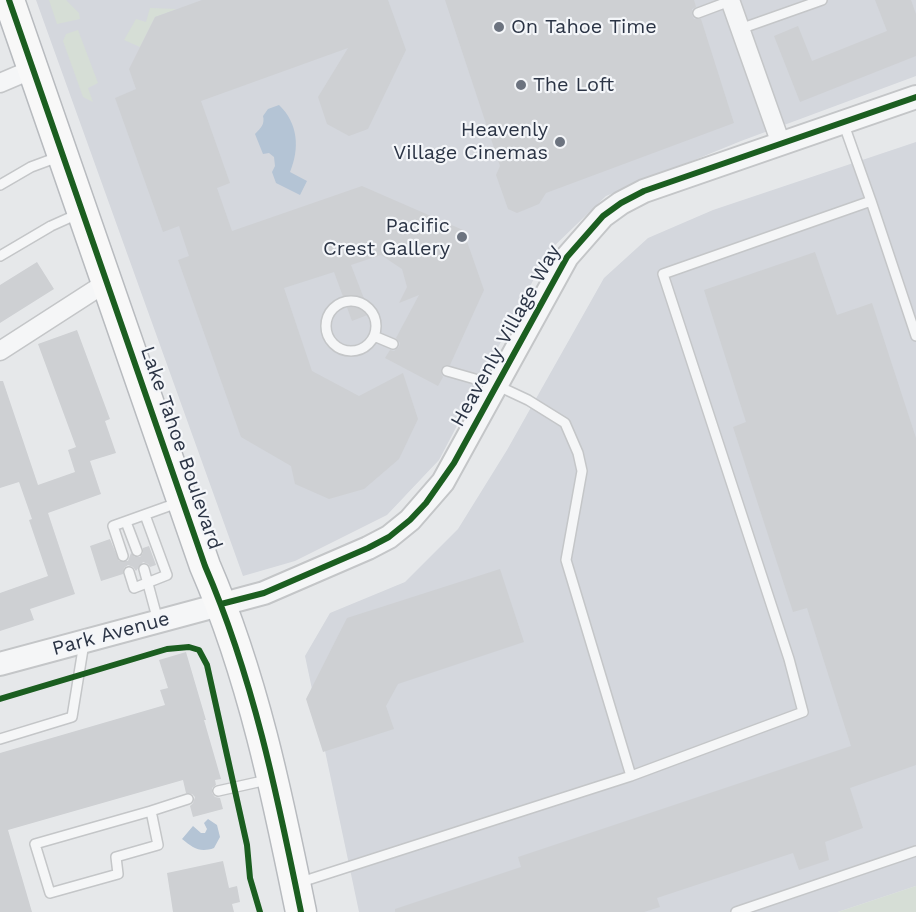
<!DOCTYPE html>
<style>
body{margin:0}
canvas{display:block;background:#e6e8ea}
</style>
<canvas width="916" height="912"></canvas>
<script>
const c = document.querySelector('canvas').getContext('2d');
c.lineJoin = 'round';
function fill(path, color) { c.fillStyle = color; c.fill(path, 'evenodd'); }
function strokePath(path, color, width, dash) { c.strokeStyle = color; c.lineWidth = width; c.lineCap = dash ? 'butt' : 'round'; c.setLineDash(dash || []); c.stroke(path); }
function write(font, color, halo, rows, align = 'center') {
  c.font = font + ' "Work Sans",sans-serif'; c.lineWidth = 4.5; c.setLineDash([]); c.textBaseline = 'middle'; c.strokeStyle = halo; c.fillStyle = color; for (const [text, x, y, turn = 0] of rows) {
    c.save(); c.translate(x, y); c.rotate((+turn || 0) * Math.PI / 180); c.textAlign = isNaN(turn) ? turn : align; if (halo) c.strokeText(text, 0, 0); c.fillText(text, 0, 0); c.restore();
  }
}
fill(new Path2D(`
 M36 0H916V76L741 141 606 196 548 252 439 460 387 515 295 561 243 576Z
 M916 142V886L838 912H359L305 656 330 613 405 582 458 529 507 450 604 278 648 238 713 210Z`), '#d4d7dd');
fill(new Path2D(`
 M49 0H66L79 13 80 19 57 24Z
 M150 8 177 9 155 17 140 47 124 40 136 19 146 22Z
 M78 30 98 83 88 88 93 102 83 97 63 41 66 34Z
 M916 886V912H838Z`), '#d6ded6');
fill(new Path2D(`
 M279 105C298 123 300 148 290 172L307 181 300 195 276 183 272 172 275 166 274 157 269 153 263 154 255 134C261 128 265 124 263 116L268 109Z
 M208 819 217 825 220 837 214 848C200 853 193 848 182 839L193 826 201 833H205L207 829 204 823Z`), '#b4c4d5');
fill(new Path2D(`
 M202 0H388L406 50 368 129 349 136 327 124 318 97 348 48 201 101 230 183 217 188 232 231 362 186 463 230 484 290 450 365H445L441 369V373L443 377 438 386 385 358 390 350 394 351 399 347 400 343 396 338 419 295 399 303 407 287 402 269 381 255 351 265 370 314 352 321 334 272 284 288 312 371 359 396 403 373 418 419 399 459 364 489 329 499 295 484 291 466 241 437 178 260 189 256 179 226 163 232 115 98 136 89 129 69 155 17Z
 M445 0H694L696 7 692 9V15L694 19H701L734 123 546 193 539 204 517 213 508 209 496 175 500 166Z
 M875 0H911L916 14V56L800 102 774 36 798 26 812 61 887 31Z
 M815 252 837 315 872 303 916 438V765L850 788 863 828 825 842 829 860 799 870 793 853 657 898 660 907 644 912H395V909L521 867 518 857 851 746 807 608 793 612 733 427 746 422 704 290Z
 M37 262 54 289 0 323V285Z
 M77 330 110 419 105 421 116 453 90 461 101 494 48 513 75 594 30 609 34 620 0 631V593L48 576 29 520 32 519 19 482 0 488V381H3L38 485 75 472 68 450 76 447 38 344Z
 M110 539 119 561H128L131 553 135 557H140L143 553V548L149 546 156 565 150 567 148 564 143 562 136 571 133 567 128 565 124 568 123 574 101 581 90 546Z
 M500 569 524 642 398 684 386 706 394 729 323 752 306 699 347 618Z
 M186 652 206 720H204L221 779 215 780 216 785 212 788V793L215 797 220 798 223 809 193 817 190 806 193 803 195 797 192 794 186 793 183 780 8 830 32 912H0V753L165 705 160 690 168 688 159 660Z
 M223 861 229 888 237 886 240 902 232 904 234 912H173L167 873Z`), '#ced0d3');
const service = new Path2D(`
 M698 13 730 1
 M740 29 822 0
 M0 185 31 167 58 157
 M871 201 916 336
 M0 256 51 226 80 213
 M326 326a25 25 0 1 1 50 0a25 25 0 1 1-50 0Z
 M374 336 393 344
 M126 522 137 551
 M123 556 113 526 180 502
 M144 569 158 621
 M129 572 134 588 167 575 145 515
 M0 739 72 717 84 643
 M631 776 803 712 789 659 663 274 871 201 843 122
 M218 791 267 780
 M151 811 158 845 116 857 118 874 50 893 35 844Z
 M151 811 188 799
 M298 883 631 776 566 560 582 471 578 453 565 423 528 400 496 385 447 371
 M736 912 916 851`);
const minor = new Path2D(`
 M730 0 781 144
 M0 83 33 69
 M0 351 107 282`);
const tertiary = new Path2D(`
 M0 664 264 593 368 548 389 537 410 520 443 482 567 257 603 216 621 203 644 191 916 97`);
const trunk = new Path2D(`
 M9 0 205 566C253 677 277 794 301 912`);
strokePath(service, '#c4c6c8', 12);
strokePath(minor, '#c4c6c8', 21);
strokePath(tertiary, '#c4c6c8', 26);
strokePath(trunk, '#b8bbbf', 33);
strokePath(service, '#f5f6f7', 9);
strokePath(minor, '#f5f6f7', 18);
strokePath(tertiary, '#f5f6f7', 22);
strokePath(trunk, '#f8f8f8', 30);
strokePath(new Path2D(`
 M9 0 205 566C253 677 277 794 301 912
 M221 604 264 593 368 548 389 537 410 520 426 503 454 463 567 257 603 216 621 203 644 191 916 97
 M0 699 167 649 189 647 199 650 207 665 247 845 250 878 260 912`), '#1b5e20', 6);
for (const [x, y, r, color] of [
 [499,27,6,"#6c737f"],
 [521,85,6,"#6c737f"],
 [560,142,6,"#6c737f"],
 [462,237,6,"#6c737f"]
]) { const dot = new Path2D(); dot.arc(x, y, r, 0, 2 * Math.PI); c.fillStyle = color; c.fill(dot); strokePath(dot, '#f4f6f9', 2); }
write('20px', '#2b3445', '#f4f6f9', [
 ["On Tahoe Time",511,27],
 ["The Loft",533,85],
 ["Heavenly",548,130,"right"],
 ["Village Cinemas",548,153,"right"],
 ["Pacific",450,226,"right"],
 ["Crest Gallery",450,249,"right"]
], 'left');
write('20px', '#2b3445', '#f4f6f9', [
 ["Heavenly Village Way",506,336,-61],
 ["Lake Tahoe Boulevard",181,448,71],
 ["Park Avenue",111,634,-15]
]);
</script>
